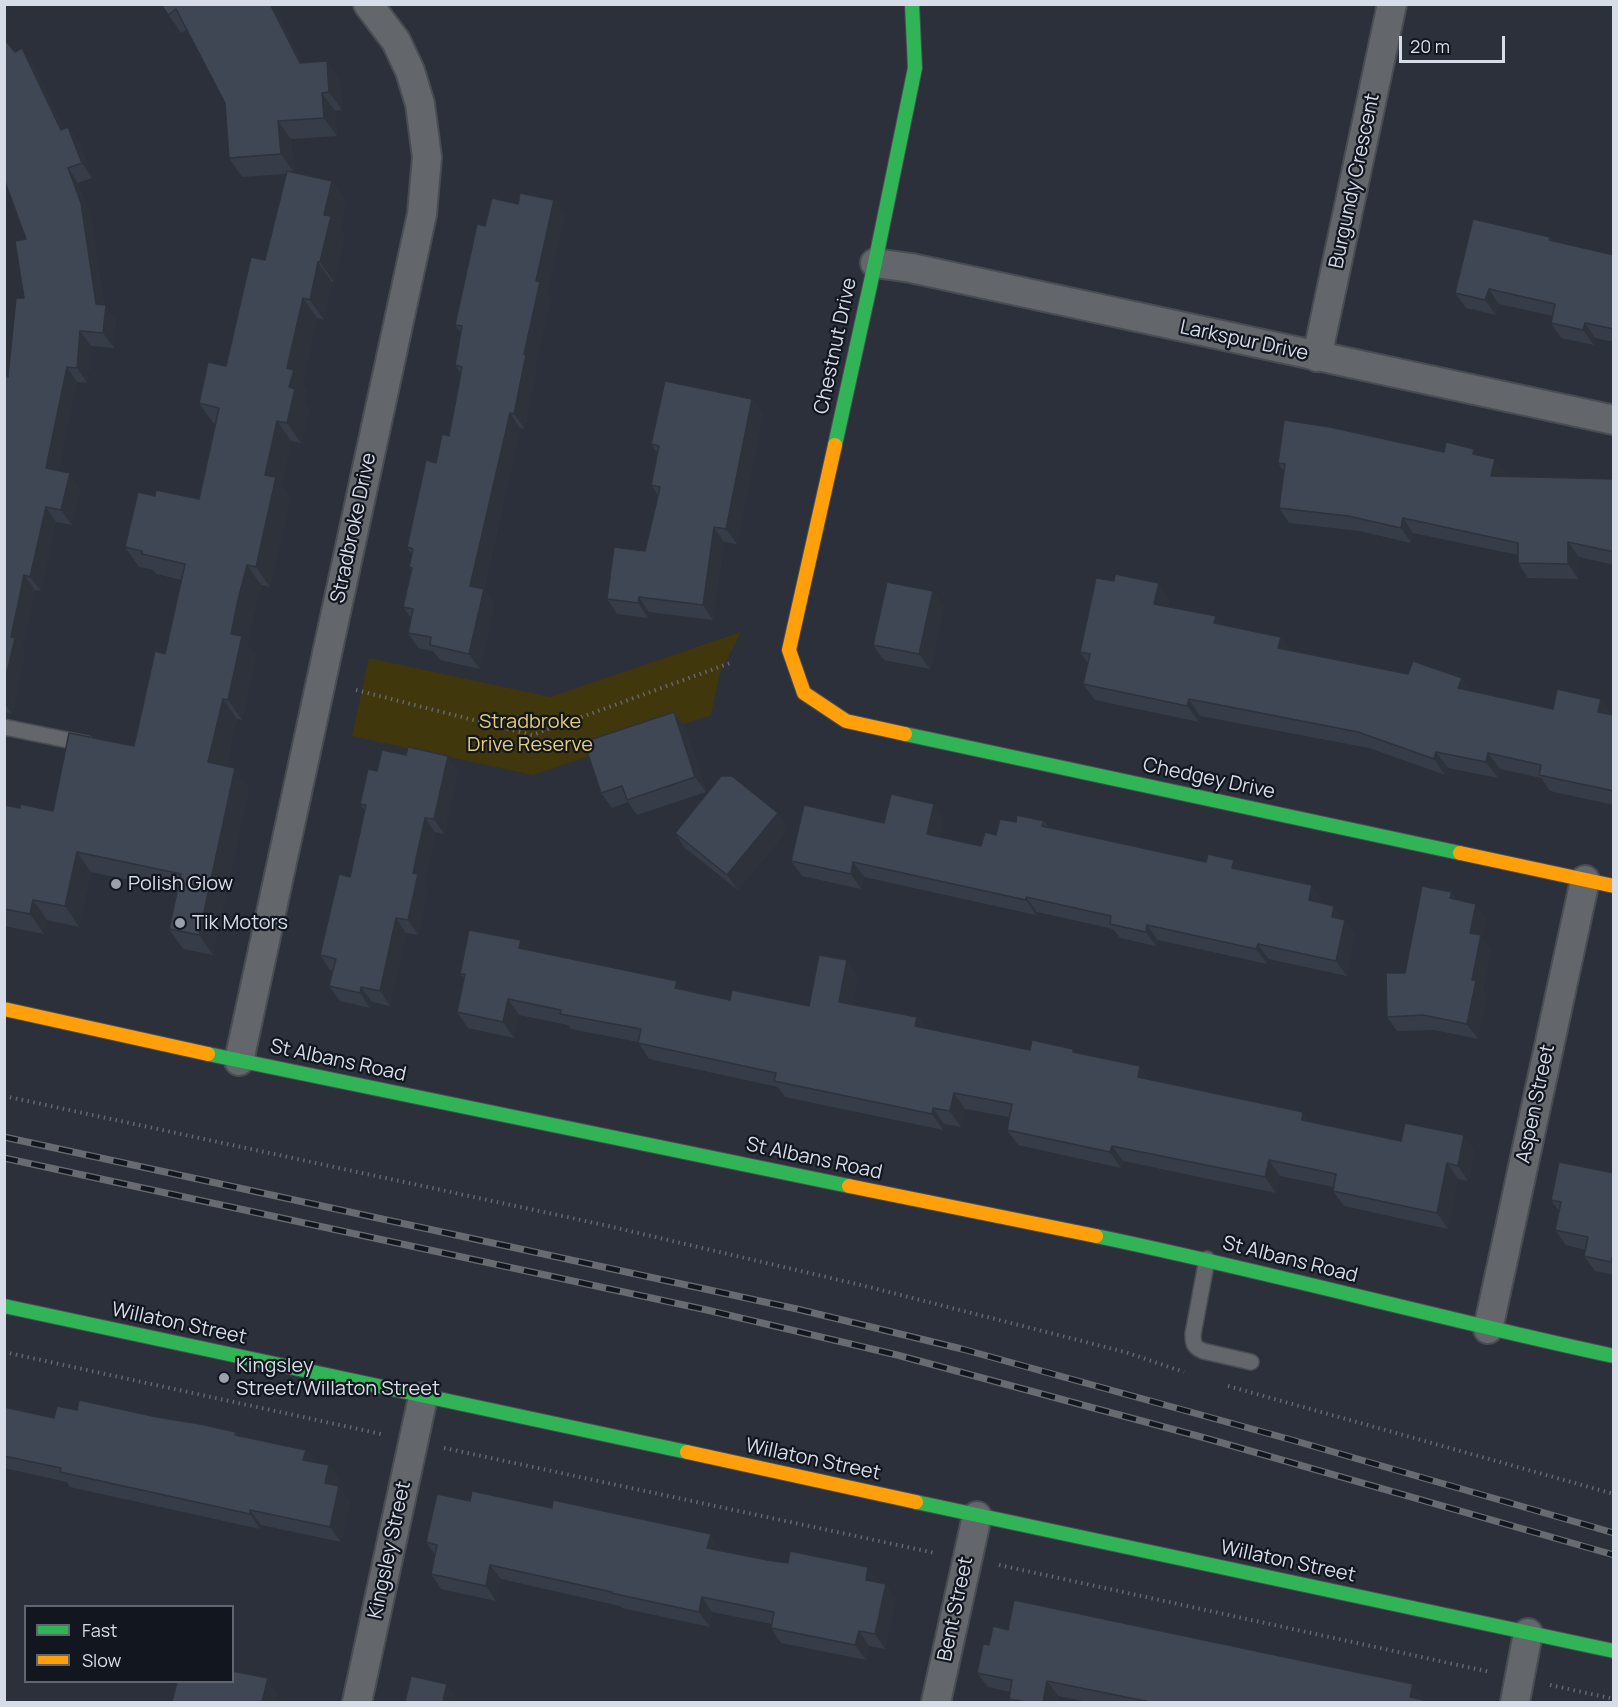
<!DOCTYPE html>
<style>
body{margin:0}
#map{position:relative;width:1618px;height:1707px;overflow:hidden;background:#2b303a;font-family:Manrope,sans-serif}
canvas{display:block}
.frame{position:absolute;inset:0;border:6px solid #d6dde9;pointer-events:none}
.legend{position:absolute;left:24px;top:1605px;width:210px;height:78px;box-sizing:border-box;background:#12161f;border:2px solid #606670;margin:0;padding:8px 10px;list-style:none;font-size:18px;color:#d6dde9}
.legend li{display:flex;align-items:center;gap:12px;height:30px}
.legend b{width:30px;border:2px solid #606670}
.scale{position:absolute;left:1399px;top:36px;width:106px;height:27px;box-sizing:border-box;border:3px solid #d6dde9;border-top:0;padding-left:8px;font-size:18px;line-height:21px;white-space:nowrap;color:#d6dde9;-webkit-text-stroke:4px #12161f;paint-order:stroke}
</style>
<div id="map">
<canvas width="1618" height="1707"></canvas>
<div class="frame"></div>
<ul class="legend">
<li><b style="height:8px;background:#30b455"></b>Fast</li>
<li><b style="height:8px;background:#ff9f0a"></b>Slow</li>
</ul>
<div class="scale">20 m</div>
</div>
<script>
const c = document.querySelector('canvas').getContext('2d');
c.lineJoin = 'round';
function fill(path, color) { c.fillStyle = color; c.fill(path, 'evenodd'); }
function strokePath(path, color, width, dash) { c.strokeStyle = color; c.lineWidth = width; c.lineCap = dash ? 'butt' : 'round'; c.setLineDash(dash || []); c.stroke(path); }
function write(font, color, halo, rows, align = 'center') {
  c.font = font + ' Manrope,sans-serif'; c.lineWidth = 4.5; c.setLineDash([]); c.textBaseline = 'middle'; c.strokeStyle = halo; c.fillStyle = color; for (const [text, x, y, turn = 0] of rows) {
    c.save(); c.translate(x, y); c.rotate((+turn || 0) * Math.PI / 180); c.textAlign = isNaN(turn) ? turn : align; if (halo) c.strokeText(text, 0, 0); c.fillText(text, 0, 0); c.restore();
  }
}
fill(new Path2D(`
 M741 632 720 673 711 715 533 775 352 736 369 658 550 697Z`), '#41370c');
const lane = new Path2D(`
 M4 727 87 744
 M1207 1259 1193 1334C1193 1344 1194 1347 1203 1351L1251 1362`);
const street = new Path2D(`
 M875 263 911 268 1614 420
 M1317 357 1392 4
 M239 1061 422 214 427 157 420 104 410 71 396 41 368 4
 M1488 1329 1585 880
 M357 1702 423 1397
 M936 1702 977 1516
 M1515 1702 1528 1633`);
const fast = new Path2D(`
 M835 445 875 263 915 68 912 4
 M905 734 1460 853
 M208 1054 849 1186
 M1096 1236C1270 1272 1441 1319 1614 1356
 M4 1306 687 1452
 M916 1502 1614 1651`);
const slow = new Path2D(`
 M835 445 789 650 804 693 846 721 905 734
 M1460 853 1614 886
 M4 1009 208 1054
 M849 1186 1096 1236
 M687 1452 916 1502`);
strokePath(lane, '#484d54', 18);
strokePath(street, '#484d54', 32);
strokePath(fast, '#484d54', 16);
strokePath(slow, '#484d54', 16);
strokePath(new Path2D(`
 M356 690 532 735 733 662
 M4 1096 604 1225 869 1287 1125 1352 1184 1372
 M4 1352 381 1434
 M1228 1386 1614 1494
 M444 1448 935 1553
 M999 1565 1490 1672
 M1550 1685 1614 1699`), '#64676d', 4, [1.5, 4.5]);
strokePath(lane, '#63666a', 15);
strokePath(street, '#63666a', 28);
strokePath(fast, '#30b455', 14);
strokePath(slow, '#ff9f0a', 14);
const rail = new Path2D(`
 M4 1137 797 1309 962 1349 1292 1440 1614 1533
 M4 1158 707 1310 897 1355 1205 1438 1614 1555`);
strokePath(rail, '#686c71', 7);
strokePath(rail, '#12161f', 4.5, [14]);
fill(new Path2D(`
 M161 4H273L303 63 327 61 340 80 342 110 335 111 337 136 291 139 294 173 332 181 346 201 340 229 345 236 334 282H332L324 320 317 318 303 383 308 390 305 402 309 409 301 443 291 441 282 485 290 497 270 587 261 585 247 644 256 656 242 720 237 719 226 766 249 788 213 955 183 949 169 929 177 890 91 872 79 927 47 920 44 934 4 926V805L20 808 53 811 134 746 165 654 182 580 156 574 153 570 139 567 125 547 155 496 199 499 215 424 213 423 199 403 226 366 265 260 286 174 242 177 229 158 225 103 187 30 181 33Z
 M15 52 33 63 64 129 68 127 79 142 92 178 78 183 91 218 104 305 116 320 114 348 91 346 87 383 77 382 59 470 80 488 72 525 56 522 41 591 35 590 22 648 25 653 12 714 4 712V376L8 377 24 298 26 239Z
 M554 200 565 215 547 292 551 297 535 368 536 370 525 429 520 428 484 589 494 604 480 669 440 660 433 651 418 648 408 633 411 618 403 607 411 570 409 567 412 555 407 547 436 463 449 436 461 374 455 365 461 333 455 325 485 226 518 204Z
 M1550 237 1553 241 1614 255V342L1595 338 1594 345 1561 338 1551 323 1553 316 1499 304 1496 315 1466 308 1455 293Z
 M752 399 763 414 737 544 724 542 713 620 649 612 648 618 617 614 607 599 645 551 658 495 651 485 658 454 651 444Z
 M1444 452 1479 455 1495 459 1505 474V476L1614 479V565L1579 557 1578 579 1528 578 1518 563V555L1413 533 1411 543 1359 531 1289 523 1279 508 1284 471 1278 463Z
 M1170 599 1168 607 1216 616 1222 625 1281 637 1290 650 1408 674 1462 678 1471 691 1553 709 1601 699 1612 715H1614V805L1550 791 1541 778 1500 769 1498 778 1448 768 1445 775 1369 748 1200 716 1199 722 1095 700 1083 684 1088 663 1080 652Z
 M944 606 930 669 884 660 873 645Z
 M674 712 685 727 706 792 637 815 628 802 612 808 601 793Z
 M458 770 444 834 435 832 425 884 428 889 418 935 406 933 390 1006 372 1002 370 1008 340 1001 329 986 333 971 330 970 320 955 350 877 365 811 360 804Z
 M944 819 940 837 981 846 996 835 1016 822 1044 821 1048 827 1206 862 1234 860 1241 870 1312 885 1322 900 1321 903 1344 920 1355 935 1347 976 1268 959 1267 964 1158 940 1156 946 1120 938 1113 929 1037 912 1036 915 864 877 861 889 802 876 791 861 884 823Z
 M789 828 738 890 685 848 675 833Z
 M1457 900 1487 918 1482 938 1491 950 1483 990 1487 996 1478 1039 1434 1030 1397 1031 1387 1017 1405 973Z
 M528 950 677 981 683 990 730 1000 809 1006 858 976 852 1005 917 1017 925 1028 1030 1050 1076 1053 1150 1079 1311 1122 1401 1141 1475 1151 1468 1181 1458 1179 1448 1229 1344 1206 1333 1191 1334 1187 1280 1176 1276 1193 1123 1161 1121 1168 1018 1145 1007 1130 1009 1117 965 1109 961 1127 944 1124 943 1130 785 1097 778 1087 649 1059 638 1042 571 1029 568 1025 519 1015 514 1038 468 1028 457 1012 464 978 460 974Z
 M1614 1173V1275L1595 1271 1584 1256 1586 1250 1566 1245 1555 1230 1559 1211 1551 1200Z
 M4 1407 54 1418 77 1410 157 1417 236 1432 238 1436 306 1450 314 1462 329 1465 339 1480 338 1486 350 1501 341 1542 261 1525 260 1529 70 1487 67 1482 4 1468Z
 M470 1501 721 1549V1550L767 1560 788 1563 868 1567 879 1583 896 1599 885 1649 869 1646 866 1660 781 1643 771 1628 772 1624 712 1612 710 1627 622 1608 620 1606 501 1579 496 1601 441 1589 431 1574 435 1555 426 1542Z
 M1008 1630 1413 1684 1423 1699V1700L1433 1702H1089L1058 1696 1057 1702H1011L1009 1699 1010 1692 988 1687 977 1673Z`), '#373d48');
fill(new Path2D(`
 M270 4H273L313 82 300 63Z
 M22 48 33 63 72 145 61 130Z
 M327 61 340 80 342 110 329 92Z
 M322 93 335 111 337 136 324 118Z
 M278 121 291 139 294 173 281 154Z
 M68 127 79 142 92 178 82 163Z
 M68 168 78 183 91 218 105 313 106 305 116 320 114 348 103 333 96 304Z
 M332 181 346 201 340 229 345 236 334 282 320 262 324 215Z
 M554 200 565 215 547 292 551 297 535 368 536 370 525 429 514 414 536 281Z
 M318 262 332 282 324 320 310 300Z
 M1489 289 1499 304 1496 315 1485 300Z
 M303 298 317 318 303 383 308 390 305 402 309 409 301 443 287 423 289 387 287 368Z
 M1585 323 1595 338 1594 345 1583 330Z
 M80 331 91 346 87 383 77 368Z
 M67 367 77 382 57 483 46 468Z
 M752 399 763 414 737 544 726 529Z
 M510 413 520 428 481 601 470 586Z
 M277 421 291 441 282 485 290 497 270 587 256 567 265 475Z
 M1474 449 1485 464 1473 454Z
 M1495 459 1505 474 1502 491 1491 476Z
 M70 473 80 488 72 525 61 510Z
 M46 507 56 522 41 591 30 577Z
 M1403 518 1413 533 1411 543 1401 528Z
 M714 527 724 542 713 620 703 605Z
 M1568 542 1579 557 1578 579 1568 564Z
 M247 565 261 585 247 644 256 656 242 720 228 700 231 634 238 600Z
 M24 575 35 590 22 648 25 653 12 714 4 703V685L11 637Z
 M1159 583 1170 599 1166 620 1154 604Z
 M484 589 494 604 480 669 469 654Z
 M933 591 944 606 930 669 919 654Z
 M639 597 649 612 648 618 638 603Z
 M1216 616 1227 632 1214 623Z
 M1281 637 1292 653 1278 648Z
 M1462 678 1473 694 1458 688Z
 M223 699 237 719 222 782 208 762Z
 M1189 699 1200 716 1199 722 1187 706Z
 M1601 699 1612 715 1598 712Z
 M674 712 685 727 706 792 695 777Z
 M1436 752 1448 768 1445 775 1434 759Z
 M1488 753 1500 769 1498 778 1486 762Z
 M448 756 458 770 444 834 434 819Z
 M235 768 249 788 213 955 199 935Z
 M934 804 944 819 938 849 927 834Z
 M778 813 789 828 738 890 727 875Z
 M425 818 435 832 425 884 428 889 418 935 408 920 413 873Z
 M77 852 91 872 79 927 65 906Z
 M1234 860 1244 875 1232 868Z
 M853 862 864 877 861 889 851 874Z
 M1312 885 1322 900 1319 915 1309 900Z
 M1452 892 1462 907 1450 898Z
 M1026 897 1037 912 1036 915 1026 900Z
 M33 900 47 920 44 934 30 914Z
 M1476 904 1487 918 1482 938 1491 950 1483 990 1487 996 1478 1039 1467 1024 1472 980 1470 933Z
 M1334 906 1344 921 1332 917Z
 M396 918 406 933 390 1006 380 991Z
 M1345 920 1355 935 1347 976 1336 961Z
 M1147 925 1158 940 1156 946 1146 932Z
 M521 940 532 956 519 948Z
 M1258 944 1268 959 1267 964 1256 949Z
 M847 960 858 976 850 1017 839 1002Z
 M677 981 688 997 675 988Z
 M361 987 372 1002 370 1008 360 993Z
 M508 999 519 1015 514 1038 503 1022Z
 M917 1017 928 1033 915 1026Z
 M1140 1066 1151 1081 1138 1077Z
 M954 1093 965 1109 961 1127 950 1111Z
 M933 1108 944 1124 943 1130 932 1114Z
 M1303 1112 1314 1127 1302 1120Z
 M1464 1135 1475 1151 1468 1181 1458 1166Z
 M1112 1146 1123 1161 1121 1168 1110 1152Z
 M1269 1160 1280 1176 1276 1193 1265 1177Z
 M1447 1163 1458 1179 1448 1229 1437 1213Z
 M1613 1252 1614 1253V1266L1611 1262Z
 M306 1450 316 1465 303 1460Z
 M329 1465 339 1480 335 1498 325 1483Z
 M339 1486 350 1501 341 1542 330 1527Z
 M250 1510 261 1525 260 1529 250 1514Z
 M711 1534 721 1549 718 1562 707 1548Z
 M490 1565 501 1579 496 1601 486 1586Z
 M868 1567 879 1582 876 1595 866 1580Z
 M886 1584 896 1599 885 1649 875 1634Z
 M702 1597 712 1612 710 1627 699 1612Z
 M859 1631 869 1646 866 1660 855 1645Z
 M268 1678 278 1693 276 1702H262Z
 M1047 1681 1058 1696 1057 1702H1043Z
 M447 1684 460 1702H445L443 1700Z
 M1413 1684 1423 1699 1422 1702 1410 1697Z`), '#2d323b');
const building = new Path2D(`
 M161 4H270L300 63 327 61 329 92 322 93 324 118 278 121 281 154 229 158 225 103 176 9 168 15Z
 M4 39 15 52 22 48 61 130 68 127 82 163 68 168 81 203 96 304 106 305 103 333 80 331 77 368 67 367 46 468 70 473 61 510 46 507 30 577 24 575 11 637 15 638 4 685V376L8 377 16 298H24L15 241 26 239 4 179Z
 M287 171 332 181 324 215 331 216 320 262H318L310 300 303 298 287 368 294 370 289 387 295 389 287 423 277 421 265 475 276 477 256 567 247 565 238 600 231 634 242 636 228 700 223 699 208 762 235 768 199 935 169 929 181 874 77 852 65 906 33 900 30 914 4 909V805L20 808V804L53 811 69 733 134 746 155 651 165 654 185 564 142 554V551L125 547 138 492 155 496 156 490 199 499 219 408 199 403 208 362 226 366 251 257 265 260Z
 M520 193 554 200 536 281 540 282 524 354 526 355 514 414 510 413 470 586 484 589 469 654 430 645 431 637 408 633 413 609 403 607 412 568 409 567 413 549 407 547 426 460 436 463 442 434 449 436 462 367 455 365 462 326 455 325 477 224 485 226 492 198 518 204Z
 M1473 219 1550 237 1549 240 1614 255V329L1585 323 1583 330 1551 323 1555 304 1489 289 1485 300 1455 293Z
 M665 381 752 399 726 529 714 527 703 605 639 597 638 603 607 599 614 547 645 551 660 487 651 485 659 446 651 444Z
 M1284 420 1330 427 1444 452 1446 442 1474 449 1473 454 1495 459 1491 476 1614 479V552L1568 542V564L1518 563V543L1403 518 1401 528 1348 516 1279 508 1285 464 1278 463Z
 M1115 574 1159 583 1154 604 1216 616 1214 623 1281 637 1278 648 1408 674 1413 661 1462 678 1458 688 1553 709 1557 689 1601 699 1598 712 1614 715V791L1539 775 1541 765 1488 753 1486 762 1436 752 1434 759 1358 732 1189 699 1187 706 1083 684 1090 654 1080 652 1096 578 1114 581Z
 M887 582 933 591 919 654 873 645Z
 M674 712 695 777 627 800 622 786 601 793 584 742Z
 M408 747 448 756 434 819 425 818 413 873 418 874 408 920 396 918 380 991 361 987 360 993 329 986 336 959 320 955 339 874 350 877 366 805 360 804 368 769 377 771 382 750 406 755Z
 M721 776H732L778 813 727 875 675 833Z
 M891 794 934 804 927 834 981 846 985 832 996 835 1000 819 1016 822 1017 815 1044 821 1042 826 1206 862 1208 854 1234 860 1232 868 1312 885 1309 900 1334 906 1332 917 1345 920 1336 961 1258 944 1256 949 1147 925 1146 932 1110 924 1111 916 1026 897V900L853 862 851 874 791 861 804 805 884 823Z
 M1422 886 1452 892 1450 898 1476 904 1470 933 1481 935 1472 980 1476 981 1467 1024 1423 1015 1387 1017 1386 973H1405Z
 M469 930 521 940 519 948 677 981 675 988 730 1000 732 990 809 1006 819 955 847 960 839 1002 917 1017 915 1026 1030 1050 1032 1040 1073 1049V1052L1140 1066 1138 1077 1303 1112 1302 1120 1401 1141 1405 1123 1464 1135 1458 1166 1447 1163 1437 1213 1333 1191 1336 1174 1269 1160 1265 1177 1112 1146 1110 1152 1007 1130 1012 1104 954 1093 950 1111 933 1108 932 1114 774 1081 776 1073 638 1043 641 1029 560 1014 561 1010 508 999 503 1022 457 1012 465 974H460Z
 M1559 1162 1614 1173V1252L1611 1262 1584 1256 1588 1237 1555 1230 1561 1202 1551 1200Z
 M79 1400 157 1417 200 1424 236 1432 235 1435 306 1450 303 1460 329 1465 325 1483 339 1486 330 1527 250 1510V1514L60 1472 61 1468 4 1456V1407L54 1418 57 1406 77 1410Z
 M472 1491 552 1508 553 1500 711 1534 707 1548 767 1560 788 1563 790 1551 868 1567 866 1580 886 1584 875 1634 859 1631 855 1645 771 1628 774 1612 702 1597 699 1612 611 1593 612 1592 490 1565 486 1586 431 1574 437 1545 426 1542 437 1494 470 1501Z
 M1014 1600 1413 1684 1410 1697 1433 1702H1150L1047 1681 1043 1702H1027L1009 1699 1012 1680 977 1673 983 1644 989 1645 993 1626 1008 1630Z
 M232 1671 268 1678 262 1702H172L177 1682H232Z
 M411 1676 447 1684 443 1700 456 1702H405Z`);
fill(building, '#404754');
strokePath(building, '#2d323b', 1.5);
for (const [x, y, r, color] of [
 [116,884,6,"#9aa0ac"],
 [180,923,6,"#9aa0ac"],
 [224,1378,6,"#9aa0ac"]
]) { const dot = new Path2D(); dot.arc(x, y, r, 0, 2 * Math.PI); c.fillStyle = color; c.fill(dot); strokePath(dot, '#12161f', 2); }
write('20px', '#d6dde9', '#12161f', [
 ["Burgundy Crescent",1355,181,-78],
 ["Larkspur Drive",1244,341,12],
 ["Chestnut Drive",836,346,-78],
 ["Stradbroke Drive",354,528,-78],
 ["Chedgey Drive",1209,779,12],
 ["St Albans Road",338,1061,12],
 ["Aspen Street",1536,1104,-78],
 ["St Albans Road",814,1159,12],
 ["St Albans Road",1290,1260,14],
 ["Willaton Street",179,1324,12],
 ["Willaton Street",813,1460,12],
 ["Kingsley Street",390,1550,-78],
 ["Willaton Street",1288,1562,12],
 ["Bent Street",956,1609,-78]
]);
write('20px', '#e6cc71', '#12161f', [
 ["Stradbroke",530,722],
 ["Drive Reserve",530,745]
]);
write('20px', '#d6dde9', '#12161f', [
 ["Polish Glow",128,884],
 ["Tik Motors",192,923],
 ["Kingsley",236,1366],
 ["Street/Willaton Street",236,1389]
], 'left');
</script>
